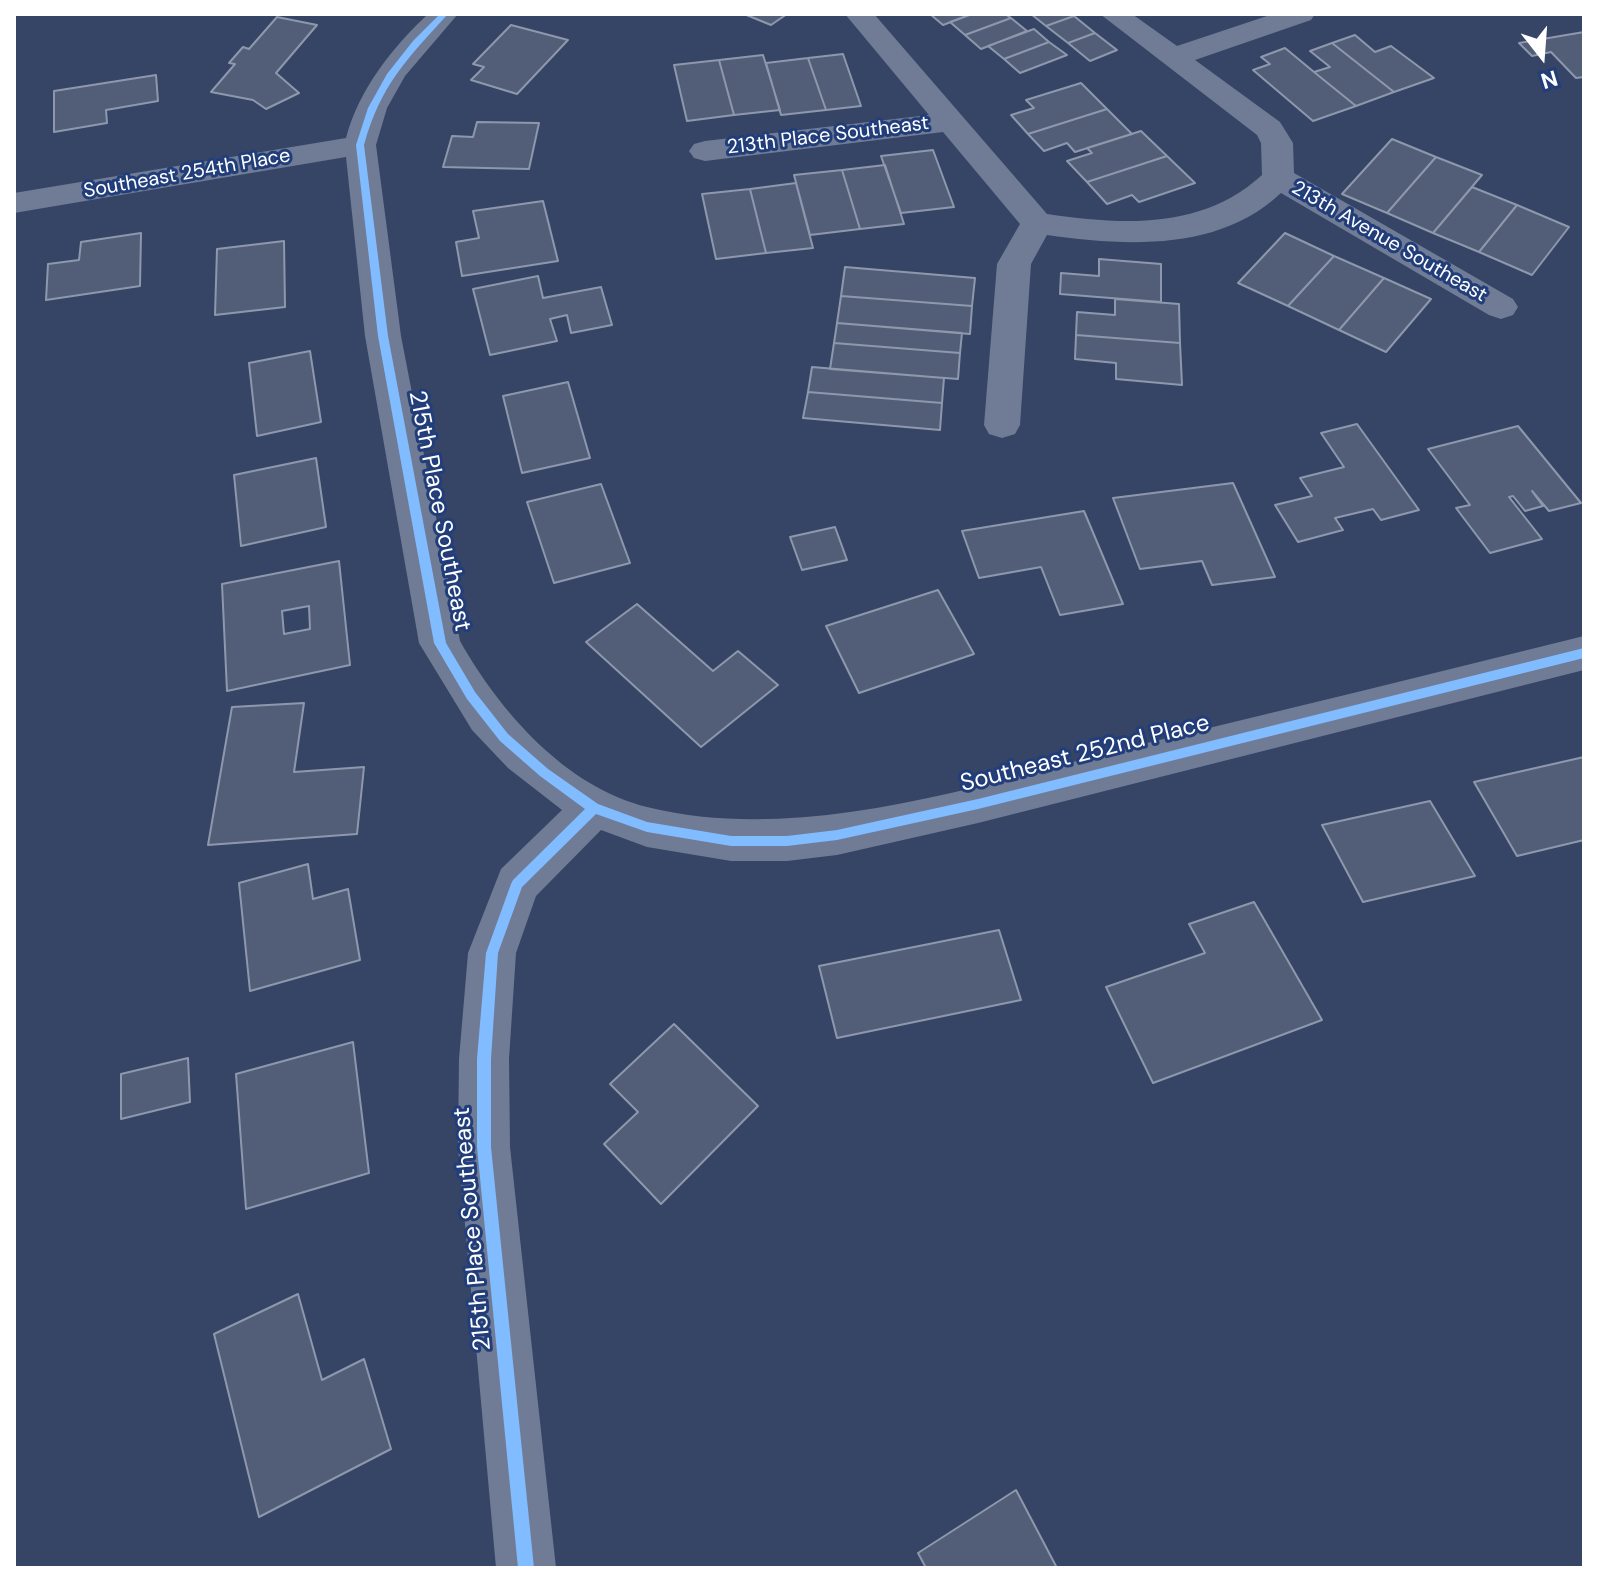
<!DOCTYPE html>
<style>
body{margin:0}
#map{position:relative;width:1598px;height:1582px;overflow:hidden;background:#364566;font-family:"DM Sans",sans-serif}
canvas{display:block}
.frame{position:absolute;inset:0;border:16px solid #fff;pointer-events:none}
.north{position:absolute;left:1502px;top:16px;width:80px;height:80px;-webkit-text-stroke:6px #223e7a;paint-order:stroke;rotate:163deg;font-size:22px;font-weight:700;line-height:32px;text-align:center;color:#fff}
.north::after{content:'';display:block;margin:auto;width:28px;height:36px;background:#fff;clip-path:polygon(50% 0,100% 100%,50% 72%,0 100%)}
</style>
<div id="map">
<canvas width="1598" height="1582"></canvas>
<div class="frame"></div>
<div class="north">N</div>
</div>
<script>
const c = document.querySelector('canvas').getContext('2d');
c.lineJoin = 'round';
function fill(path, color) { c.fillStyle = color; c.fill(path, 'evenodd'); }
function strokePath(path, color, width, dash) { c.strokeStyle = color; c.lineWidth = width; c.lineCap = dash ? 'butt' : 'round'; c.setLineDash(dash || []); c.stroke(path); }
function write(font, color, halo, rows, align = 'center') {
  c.font = font + ' "DM Sans",sans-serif'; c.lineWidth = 6; c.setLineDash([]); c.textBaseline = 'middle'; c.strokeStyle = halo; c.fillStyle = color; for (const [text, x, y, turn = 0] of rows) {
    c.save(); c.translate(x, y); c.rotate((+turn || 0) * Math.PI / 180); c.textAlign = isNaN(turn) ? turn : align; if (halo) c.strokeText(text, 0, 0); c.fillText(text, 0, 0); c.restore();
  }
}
const building = new Path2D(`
 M744 14H787L771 25Z
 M930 14H972L943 25Z
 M972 14H1005L1011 18 965 35 950 22Z
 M1031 14H1072L1074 16 1046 26Z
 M1074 16 1095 33 1068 43 1046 26Z
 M277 17 317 25 276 73 299 93 266 109 253 100 211 92 235 64 229 63 243 47 249 49Z
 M1011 18 1027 31 981 49 965 35Z
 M511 25 568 40 517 94 471 80 484 67 473 64Z
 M1034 29 1049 42 1004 59 988 46Z
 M1584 32V77L1576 78 1551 52 1532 56 1519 43Z
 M1095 33 1117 50 1090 61 1068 43Z
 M1355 35 1375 52 1391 46 1434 78 1394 92 1332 43Z
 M1049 42 1067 55 1020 73 1004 59Z
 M1332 43 1394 92 1356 106 1314 72 1330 67 1310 51Z
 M1285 48 1314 72 1356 106 1313 121 1253 70 1270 64 1261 57Z
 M843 54 861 106 826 110 808 58Z
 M763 55 780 110 734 115 719 60Z
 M808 58 826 110 781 115 766 63Z
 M719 60 734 115 687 121 674 65Z
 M156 75 158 101 106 110 107 123 54 132V91Z
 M1081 83 1107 109 1028 134 1011 115 1034 108 1026 100Z
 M1107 109 1132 134 1075 152 1067 143 1044 151 1028 134Z
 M477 122 539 123 529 169 443 167 452 136 473 137Z
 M1141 131 1167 156 1087 182 1067 161 1092 153 1087 148Z
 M1392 139 1436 157 1387 213 1342 194Z
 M933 150 954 207 901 213 881 156Z
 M1167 156 1195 183 1139 202 1132 195 1107 204 1087 182Z
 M1436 157 1482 175 1433 233 1387 213Z
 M885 165 904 224 860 229 842 170Z
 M842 170 860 229 810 235 794 175Z
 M796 183 813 248 766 253 750 189Z
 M1472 187 1517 205 1479 252 1433 233Z
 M750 189 766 253 716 259 702 194Z
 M543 201 558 261 462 276 456 242 479 238 473 211Z
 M1517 205 1569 227 1532 275 1479 252Z
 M141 233 140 286 46 300 48 264 79 260 81 242Z
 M1285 233 1334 256 1288 306 1238 283Z
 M284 241 285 307 215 315 217 249Z
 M1334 256 1384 278 1339 330 1288 306Z
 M1099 259 1161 264V302L1060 294 1061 273 1099 276Z
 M845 267 975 278 972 306 841 296Z
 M538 276 543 298 601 287 612 325 571 333 567 315 550 319 557 341 490 355 473 289Z
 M1384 278 1431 299 1386 352 1339 330Z
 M841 296 972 306 970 334 837 323Z
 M1115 299 1179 304 1180 343 1076 335 1077 312 1115 315Z
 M837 323 962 333 960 353 834 343Z
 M1076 335 1180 343 1182 385 1116 379V363L1075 359Z
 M834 343 960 353 958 379 830 369Z
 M310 351 321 422 257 436 249 363Z
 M812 367 944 378 942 403 808 392Z
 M568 382 590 458 522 473 503 396Z
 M808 392 942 403 940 430 803 418Z
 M1357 424 1419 510 1381 520 1373 509 1335 518 1343 530 1298 542 1275 505 1312 496 1300 478 1344 467 1321 433Z
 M1518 426 1581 503 1549 511 1532 491 1543 506 1525 511 1513 496 1509 497 1542 539 1490 553 1456 508 1470 505 1428 449Z
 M316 458 326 527 241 546 234 475Z
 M1233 483 1275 577 1212 585 1202 561 1140 569 1113 498Z
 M601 484 630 563 554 583 527 502Z
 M1084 511 1123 604 1060 615 1041 567 979 578 962 531Z
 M835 527 847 560 802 570 790 537Z
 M339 561 350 665 227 691 222 584ZM309 606 310 629 284 634 282 611Z
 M938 590 974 654 859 693 826 626Z
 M637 604 713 671 738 651 778 685 701 747 586 642Z
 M304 703 294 772 364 767 357 834 208 845 232 707Z
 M1584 757V840L1517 856 1474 782Z
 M1430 801 1475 876 1363 902 1322 825Z
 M308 864 313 899 348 889 360 960 250 991 239 883Z
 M1254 902 1322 1020 1153 1083 1106 987 1205 953 1189 924Z
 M999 930 1021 1000 837 1038 819 966Z
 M674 1024 758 1106 661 1204 604 1144 638 1112 610 1084Z
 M353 1042 369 1173 246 1209 236 1074Z
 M188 1058 190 1102 121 1119V1074Z
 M298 1294 322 1380 364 1359 391 1449 259 1517 214 1334Z
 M1016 1490 1057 1568H926L918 1553Z`);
fill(building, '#525e78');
strokePath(building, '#8e98ac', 2);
fill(new Path2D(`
 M428 14H458L405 76 387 108 376 145 401 336 460 641C500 712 566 787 647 807 804 846 985 783 1139 745 1287 709 1436 673 1584 636V670L978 823 837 855 787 861H731L647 847 601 830 536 896 516 953 509 1059 510 1147 556 1568H496L458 1147 459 1059 468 953 501 869 562 810 508 768 472 730 419 643 365 336 346 157 14 213V193L346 138C359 89 392 48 428 14Z
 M845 14H874L1047 214C1123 225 1202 230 1262 175L1261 143 1257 135 1100 14H1132L1177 46 1273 14H1315L1311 20 1195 60 1280 122 1293 143 1294 173 1513 299 1518 307 1513 315 1501 319 1489 315 1281 193C1219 252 1125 246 1047 235L1031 264 1020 425 1015 434 1002 438 989 434 984 425 997 264 1020 224 943 132 705 161 694 158 689 151 694 144 705 141 929 115Z`), '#707c95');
fill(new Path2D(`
 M440 14H448C408 58 380 85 364 145L388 336 446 643 475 692 508 734 548 769 598 804 647 822 731 836H787L837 830 978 799 1584 648V658L978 809 837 840 787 846H731L647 832 596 814 522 887 498 953 491 1059V1147L534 1568H518L477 1147V1059L486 953 511 884 513 880 585 809 540 776 500 741 467 699 434 643 378 336 356 145 368 108 387 74 413 41Z`), '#80bcff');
write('20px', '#fff', '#223e7a', [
 ["213th Place Southeast",828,136,-7],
 ["Southeast 254th Place",187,174,-10],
 ["213th Avenue Southeast",1389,242,30]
]);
write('24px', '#fff', '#223e7a', [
 ["215th Place Southeast",439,511,79],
 ["Southeast 252nd Place",1085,754,-14],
 ["215th Place Southeast",473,1229,-95]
]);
</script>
